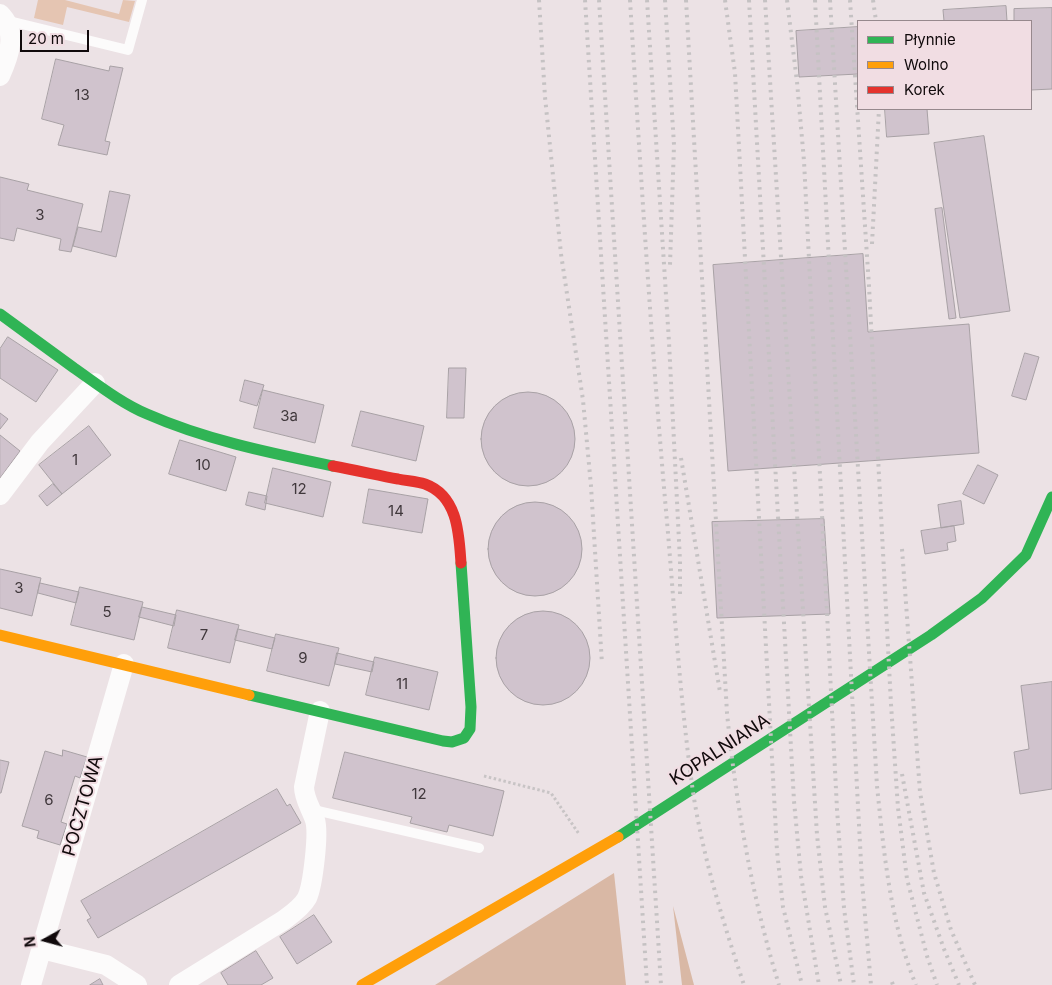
<!DOCTYPE html>
<meta charset="utf-8">
<style>
body{margin:0}
#map{position:relative;width:1052px;height:985px;overflow:hidden;background:#ece2e5;font-family:Inter,sans-serif}
canvas{display:block}
.legend{position:absolute;left:857px;top:20px;width:175px;height:90px;box-sizing:border-box;background:#f1dde3;border:1px solid #97888d;margin:0;padding:6px 9px;list-style:none;font-size:15px;color:#10090b}
.legend li{display:flex;align-items:center;gap:10px;height:25px}
.legend b{width:25px;border:1px solid #97888d}
.north{position:absolute;left:20px;top:915px;width:50px;height:50px;-webkit-text-stroke:4px #f1dde3;paint-order:stroke;rotate:263deg;font-size:14px;font-weight:700;line-height:20px;text-align:center;color:#10090b}
.north::after{content:'';display:block;margin:auto;width:18px;height:22px;background:#10090b;clip-path:polygon(50% 0,100% 100%,50% 72%,0 100%)}
.scale{position:absolute;left:20px;top:30px;width:69px;height:22px;box-sizing:border-box;border:2px solid #10090b;border-top:0;padding-left:6px;font-size:15px;line-height:18px;white-space:nowrap;color:#10090b;-webkit-text-stroke:4px #f1dde3;paint-order:stroke}
</style>
<div id="map">
<canvas width="1052" height="985"></canvas>
<ul class="legend">
<li><b style="height:6px;background:#30b455"></b>Płynnie</li>
<li><b style="height:6px;background:#ff9f0a"></b>Wolno</li>
<li><b style="height:6px;background:#e5322d"></b>Korek</li>
</ul>
<div class="north">N</div>
<div class="scale">20 m</div>
</div>
<script>
const c = document.querySelector('canvas').getContext('2d');
c.lineJoin = 'round';
function fill(path, color) { c.fillStyle = color; c.fill(path, 'evenodd'); }
function strokePath(path, color, width, dash) { c.strokeStyle = color; c.lineWidth = width; c.lineCap = dash ? 'butt' : 'round'; c.setLineDash(dash || []); c.stroke(path); }
function write(font, color, halo, rows, align = 'center') {
  c.font = font + ' Inter,sans-serif'; c.lineWidth = 4; c.setLineDash([]); c.textBaseline = 'middle'; c.strokeStyle = halo; c.fillStyle = color; for (const [text, x, y, turn = 0] of rows) {
    c.save(); c.translate(x, y); c.rotate((+turn || 0) * Math.PI / 180); c.textAlign = isNaN(turn) ? turn : align; if (halo) c.strokeText(text, 0, 0); c.fillText(text, 0, 0); c.restore();
  }
}
fill(new Path2D(`
 M38 0H65L119 14 123 0 135 1 129 22 67 7 63 25 34 18Z`), '#e5c5b2');
fill(new Path2D(`
 M614 873 626 985H435Z
 M673 906 694 985H682Z`), '#d9b8a5');
const building = new Path2D(`
 M1006 6 1007 21H944L943 10Z
 M1052 8V89L1031 90V21H1014V9Z
 M858 27V74L799 77 796 31Z
 M56 59 109 71 110 66 123 68 105 141 110 142 107 155 58 145 64 125 42 119Z
 M885 109H927L929 134 887 137Z
 M984 136 1010 311 960 318 934 143Z
 M0 177 29 184 27 190 83 204 71 252 59 250 61 239 17 228 14 241 0 238Z
 M110 191 130 195 116 257 73 246 78 227 101 232Z
 M942 208 956 318 949 319 935 209Z
 M863 254 868 332 969 324 979 453 728 471 713 265Z
 M8 337 58 370 36 402 0 378V349Z
 M1025 353 1039 357 1026 400 1012 396Z
 M449 368H466L464 418H447Z
 M245 380 264 385 257 406 240 401Z
 M263 390 324 405 315 443 254 428Z
 M481 439a47 47 0 1 1 94 0a47 47 0 1 1-94 0Z
 M361 411 424 426 416 461 352 446Z
 M0 413 8 419 0 429Z
 M89 426 111 455 62 494 39 465Z
 M0 435 20 451 0 478Z
 M180 440 236 457 226 491 169 474Z
 M978 465 998 475 984 504 963 494Z
 M273 468 331 482 323 517 265 503Z
 M53 484 62 494 47 506 39 496Z
 M369 489 428 499 422 533 363 523Z
 M249 492 267 496 265 510 246 505Z
 M961 501 964 524 941 528 938 505Z
 M488 549a47 47 0 1 1 94 0a47 47 0 1 1-94 0Z
 M824 519 830 614 717 618 712 522Z
 M954 526 956 541 947 543 948 550 925 554 921 531Z
 M0 569 41 578 32 616 0 608Z
 M40 583 79 592 76 603 38 593Z
 M80 587 143 602 134 640 71 625Z
 M142 607 176 615 174 626 139 617Z
 M177 610 239 625 230 663 168 648Z
 M496 658a47 47 0 1 1 94 0a47 47 0 1 1-94 0Z
 M238 629 275 638 272 649 235 640Z
 M276 634 339 648 329 686 267 671Z
 M337 653 374 662 372 672 335 664Z
 M375 657 438 672 429 710 366 695Z
 M1052 682V789L1020 794 1014 752 1029 749 1021 686Z
 M63 750 87 757 80 778 75 776 61 822 67 824 60 845 37 838 39 831 22 826 45 751 62 756Z
 M345 752 504 791 493 836 449 825 447 832 410 823 412 817 333 798Z
 M0 760 9 762 1 793H0Z
 M277 789 287 806 290 804 301 823 98 938 87 920 91 918 81 901Z
 M314 915 332 942 297 964 280 937Z
 M256 951 273 978 261 985H228L221 973Z
 M100 979 103 985H90Z`);
fill(building, '#d0c3cd');
strokePath(building, '#a8a1a5', 1);
strokePath(new Path2D(`
 M484 776 551 793 579 834`), '#c8c4c5', 3, [2.5, 2.5]);
strokePath(new Path2D(`
 M5 20 128 50 142 0
 M310 809 479 848`), '#fcfbfb', 10);
strokePath(new Path2D(`
 M0 14C18 32 9 56 0 76
 M0 495 40 442 95 383
 M42 949 106 965 137 985
 M31 985 124 664
 M179 985 284 920C292 914 302 907 307 898 313 885 319 833 315 820 311 808 304 799 304 787L320 711`), '#fcfbfb', 20);
strokePath(new Path2D(`
 M0 314C25 332 49 350 74 368 97 384 121 403 147 414 206 440 271 453 333 466
 M249 695 443 741 452 742 464 738 470 729 471 707 461 563
 M618 837 931 635 982 598 1026 555 1052 497`), '#30b455', 11);
strokePath(new Path2D(`
 M0 635 249 695
 M362 985 618 837`), '#ff9f0a', 11);
strokePath(new Path2D(`
 M333 466C355 470 377 475 398 479 407 481 416 481 425 484 458 496 459 534 461 563`), '#e5322d', 11);
strokePath(new Path2D(`
 M539 0 545 97 561 254 583 400 591 486 602 664
 M585 0 647 985
 M599 0 661 985
 M630 0C641 178 652 356 668 533 675 619 681 706 693 792 703 857 723 922 744 985
 M647 0 669 342 680 561V597
 M665 0 674 145 670 265
 M686 0 727 713C736 804 752 898 779 985
 M725 0 735 73 777 851 783 907 802 985
 M749 0 794 801 801 876 819 985
 M765 0 817 835 825 907 841 985
 M787 0 797 82 804 161 837 809 844 908 854 985
 M815 0 862 881 871 985
 M830 0 877 786C884 853 890 922 916 985
 M850 0 869 286 891 704 898 808 907 879 927 956 937 985
 M873 0 876 21
 M872 244 879 109
 M681 458 720 692
 M902 549 920 792 934 873 951 930 975 985
 M902 774 924 893 944 949 959 985
 M892 982 893 985`), '#c5c2c3', 4, [2.5, 5]);
write('15px', '#40383c', null, [
 ["13",82,95],
 ["3",40,215],
 ["3a",289,416],
 ["1",75,460],
 ["10",203,465],
 ["12",299,489],
 ["14",396,511],
 ["3",19,588],
 ["5",107,612],
 ["7",204,635],
 ["9",303,658],
 ["11",402,684],
 ["12",419,794],
 ["6",49,800]
]);
write('18px', '#10090b', '#f1dde3', [
 ["KOPALNIANA",720,750,-33],
 ["POCZTOWA",83,806,-74]
]);
</script>
